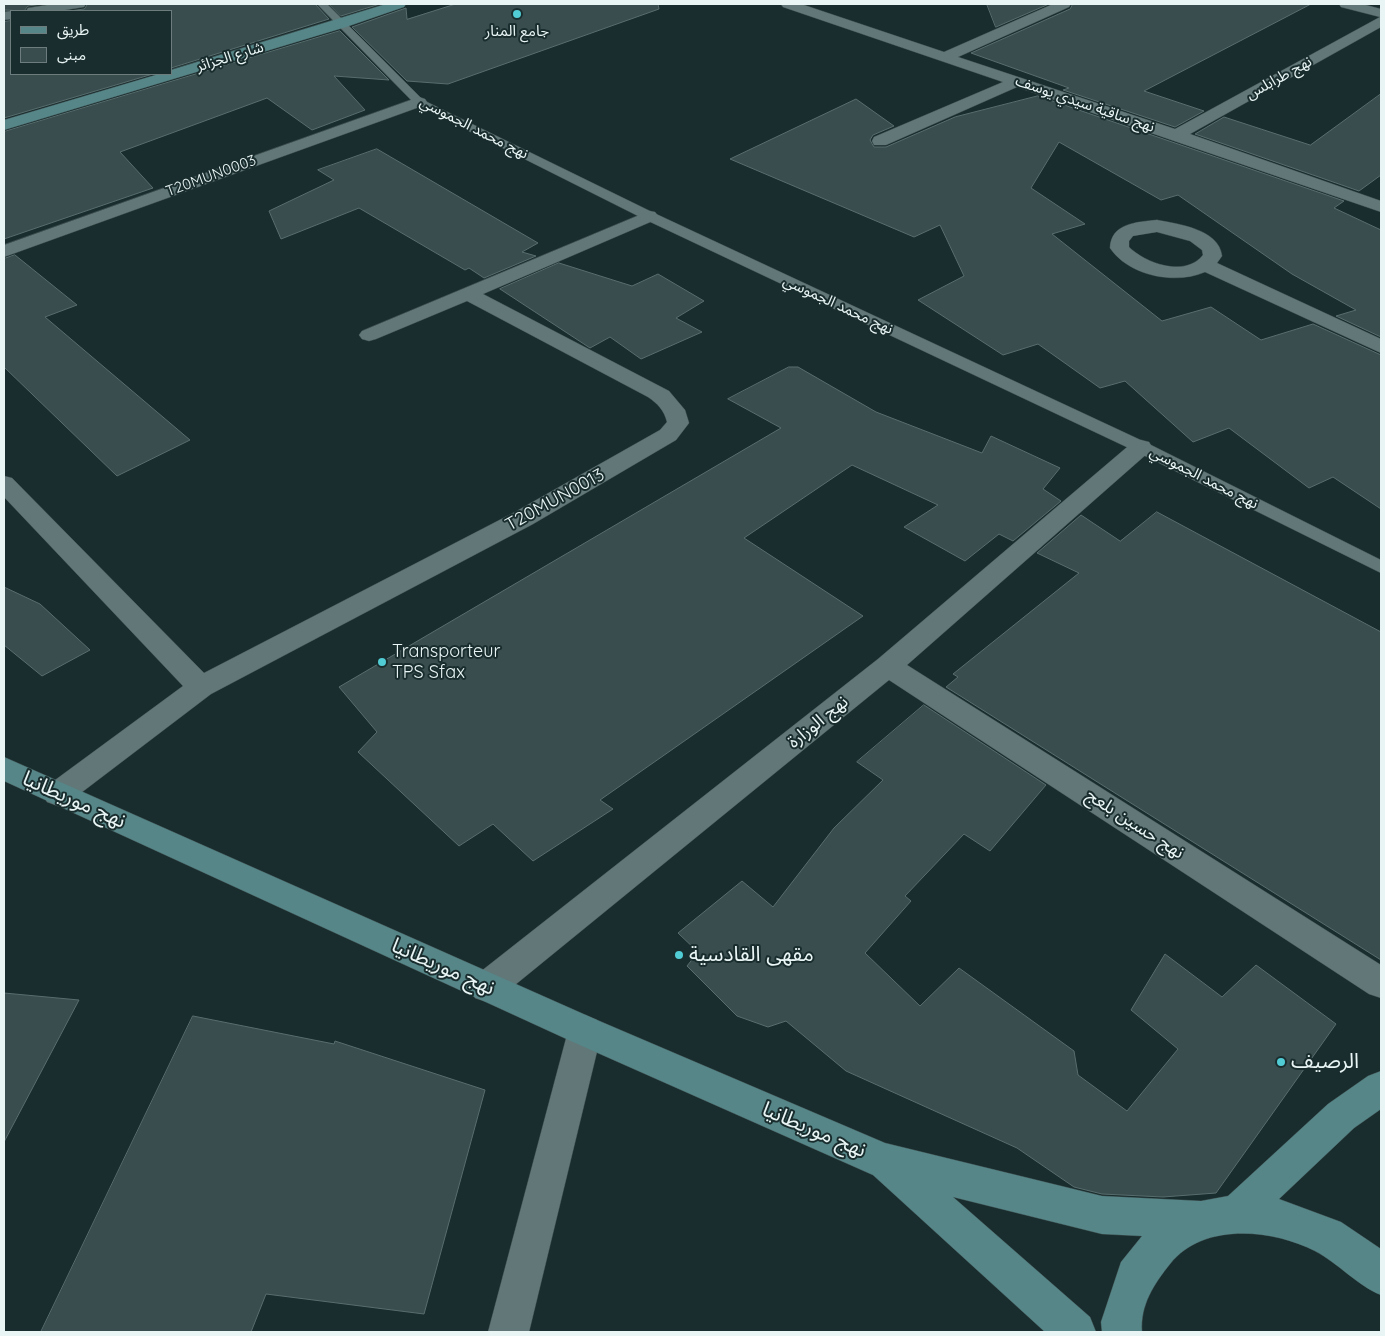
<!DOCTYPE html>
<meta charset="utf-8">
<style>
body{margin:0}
#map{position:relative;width:1385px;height:1336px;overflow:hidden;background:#1a2d2e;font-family:Quicksand,"Noto Sans Arabic",sans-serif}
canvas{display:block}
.frame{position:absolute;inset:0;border:5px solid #e9f5f5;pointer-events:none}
.legend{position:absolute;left:10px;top:10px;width:162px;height:65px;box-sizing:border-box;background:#1a2d2e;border:1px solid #6d7d7e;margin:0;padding:6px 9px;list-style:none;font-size:15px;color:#e9f5f5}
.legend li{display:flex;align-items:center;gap:10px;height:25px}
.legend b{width:25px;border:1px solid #6d7d7e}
</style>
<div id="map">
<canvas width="1385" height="1336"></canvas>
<div class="frame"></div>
<ul class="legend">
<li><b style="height:6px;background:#568688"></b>طريق</li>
<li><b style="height:14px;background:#394d4e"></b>مبنى</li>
</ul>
</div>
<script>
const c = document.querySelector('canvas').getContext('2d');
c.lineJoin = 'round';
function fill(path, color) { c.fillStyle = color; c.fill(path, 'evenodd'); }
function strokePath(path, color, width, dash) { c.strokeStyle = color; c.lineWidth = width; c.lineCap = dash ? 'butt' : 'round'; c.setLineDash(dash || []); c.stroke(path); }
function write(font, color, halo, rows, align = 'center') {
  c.font = font + ' Quicksand,"Noto Sans Arabic",sans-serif'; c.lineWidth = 4; c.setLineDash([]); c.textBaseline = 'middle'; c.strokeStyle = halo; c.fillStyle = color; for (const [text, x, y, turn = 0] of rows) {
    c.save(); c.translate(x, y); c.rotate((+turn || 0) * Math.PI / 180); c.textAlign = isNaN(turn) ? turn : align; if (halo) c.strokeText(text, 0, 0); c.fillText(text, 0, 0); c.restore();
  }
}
const building = new Path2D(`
 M4 4H43L28 6 24 11 4 10Z
 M88 4H315L329 19 171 68V11H69L84 9Z
 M329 4H380L341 16Z
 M456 4H658L659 9 448 84 407 81 352 27 406 8 407 19Z
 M987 4H1049L996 27Z
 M1073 4H1311L1144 91 1204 111 1175 127 1063 90 1069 88 971 53 1070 9Z
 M11 21V74H153L4 118V22Z
 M340 31 389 80 334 76 365 110 312 130 267 98 120 152 153 188 4 239V132Z
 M1381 94V175L1359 191 1195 134 1224 117 1310 145Z
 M1038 96 1344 201 1334 208 1381 230V337L1336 316 1356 310 1292 274 1178 195 1161 200 1059 142 1031 188 1085 224 1052 234 1162 321 1211 307 1261 340 1313 324 1381 355V509L1333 477 1309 488 1229 428 1193 442 1125 381 1100 388 1038 344 1003 355 918 300 964 276 940 225 914 237 730 159 856 99 894 126 873 135 870 140 874 147H886L955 117Z
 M377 149 538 243 522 252 536 256 484 278 469 268 465 270 359 208 281 239 269 211 334 180 318 170Z
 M15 255 77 305 45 317 190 440 117 476 4 367V259Z
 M559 263 632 286 658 274 704 301 676 318 702 332 641 359 610 337 590 348 500 289Z
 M789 367H798L876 412 982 453 991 436 1060 468 1043 489 1061 501 1013 541 999 534 965 561 904 527 938 505 852 465 744 538 863 616 600 800 613 809 533 861 493 824 459 846 358 752 377 732 339 687 781 428 728 399Z
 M1157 512 1381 632V960L946 687 958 677 953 674 1079 573 1037 553 1081 515 1120 541Z
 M4 587 40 604 90 650 42 676 4 645Z
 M924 705 1046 785 990 851 964 834 905 896 911 901 865 953 920 1006 959 968 1074 1051 1078 1075 1127 1111 1178 1049 1131 1010 1165 954 1222 997 1256 965 1336 1024 1216 1193 1163 1197 1102 1194 1074 1187 1017 1148 846 1071 786 1021 768 1027 737 1016 687 966 698 952 678 933 742 881 773 907 834 828 883 780 857 762Z
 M4 993 79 1000 4 1142Z
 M193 1016 334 1044 335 1041 485 1090 424 1314 266 1294 251 1332H41Z`);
fill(building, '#394d4e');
strokePath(building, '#586d6e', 1);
const lane = new Path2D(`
 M317 4H327L423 100 654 213 1147 443 1381 560V573L1135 451 644 219 415 104Z`);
const street = new Path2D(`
 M53 4H86L84 7 59 11H26L28 8Z
 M781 4H801L944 52 1053 4H1071L1069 7 958 57 1175 129 1380 17 1341 7 1339 4H1362L1381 9V27L1190 134 1381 201V212L1017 87 886 145H874L872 141 874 137 1003 82 783 7Z
 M11 11H13L11 19 4 20V12Z
 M419 97 425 99 427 102 425 105 4 257V245Z
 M649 211 655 212 658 216 655 220 483 294 669 391 685 410 689 423 676 440 533 524 211 694 69 802 58 806 47 802 43 794 47 786 183 686 4 497V476L12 478 204 673 515 512 660 430 667 422C664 410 658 404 648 397L467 301 376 339 369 341 362 339 359 335 362 331Z
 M1157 220C1178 224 1219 229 1222 256L1217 263 1381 339V353L1205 272C1175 285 1129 276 1110 248 1111 223 1137 222 1157 220ZM1157 232 1190 241 1202 250 1203 255C1185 278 1145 263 1129 247V241L1133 236Z
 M1141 440 1149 442 1152 447 1149 452 907 665 1381 965V998L1369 994 889 680 499 998 487 1002 475 998 470 987 475 976 878 659 1133 442Z
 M585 1015 597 1020 602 1031 529 1332H488L568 1031 573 1020Z`);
const secondary = new Path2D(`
 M386 4H406L404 7 346 27 4 130V120L159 74H171V70Z
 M4 757 597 1020 885 1143 1102 1196 1201 1201 1228 1196 1328 1104 1368 1076 1381 1071V1109L1354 1128 1279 1199 1341 1222 1381 1249V1295C1358 1286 1338 1263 1315 1251 1272 1229 1203 1222 1170 1264 1154 1284 1140 1305 1142 1332H1102L1101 1322 1121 1262 1142 1236 1102 1234 953 1197 1090 1317 1096 1332H1045L873 1175 573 1042 4 781Z`);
strokePath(lane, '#3b4b4c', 1);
strokePath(street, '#3b4b4c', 1);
strokePath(secondary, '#3b4b4c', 1);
fill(lane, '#627778');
fill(street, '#627778');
fill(secondary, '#568688');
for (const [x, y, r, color] of [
 [517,14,5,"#51ccd4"],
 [382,662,5,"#51ccd4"],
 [679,955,5,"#51ccd4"],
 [1281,1062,5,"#51ccd4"]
]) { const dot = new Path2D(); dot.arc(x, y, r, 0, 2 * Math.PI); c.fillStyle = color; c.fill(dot); strokePath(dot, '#1a2d2e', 2); }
write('15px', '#e9f5f5', '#1a2d2e', [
 ["جامع المنار",517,31]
]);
write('15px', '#e9f5f5', '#1a2d2e', [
 ["شارع الجزائر",230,57,-17],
 ["نهج طرابلس",1279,78,-29],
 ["نهج ساقية سيدي يوسف",1085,104,19],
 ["نهج محمد الجموسي",474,128,27],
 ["T20MUN0003",211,176,-20],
 ["نهج محمد الجموسي",838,305,25],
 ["نهج محمد الجموسي",1204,478,27]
]);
write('18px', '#e9f5f5', '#1a2d2e', [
 ["T20MUN0013",555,500,-29],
 ["نهج الوزارة",818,722,-39],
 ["نهج حسين بلعج",1135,824,33]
]);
write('18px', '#e9f5f5', '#1a2d2e', [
 ["Transporteur",392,652],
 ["TPS Sfax",392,673]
], 'left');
write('21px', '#e9f5f5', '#1a2d2e', [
 ["نهج موريطانيا",74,800,24],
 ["نهج موريطانيا",443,967,24],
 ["نهج موريطانيا",814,1130,23]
]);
write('21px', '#e9f5f5', '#1a2d2e', [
 ["مقهى القادسية",689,955],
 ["الرصيف",1291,1062]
], 'left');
</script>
